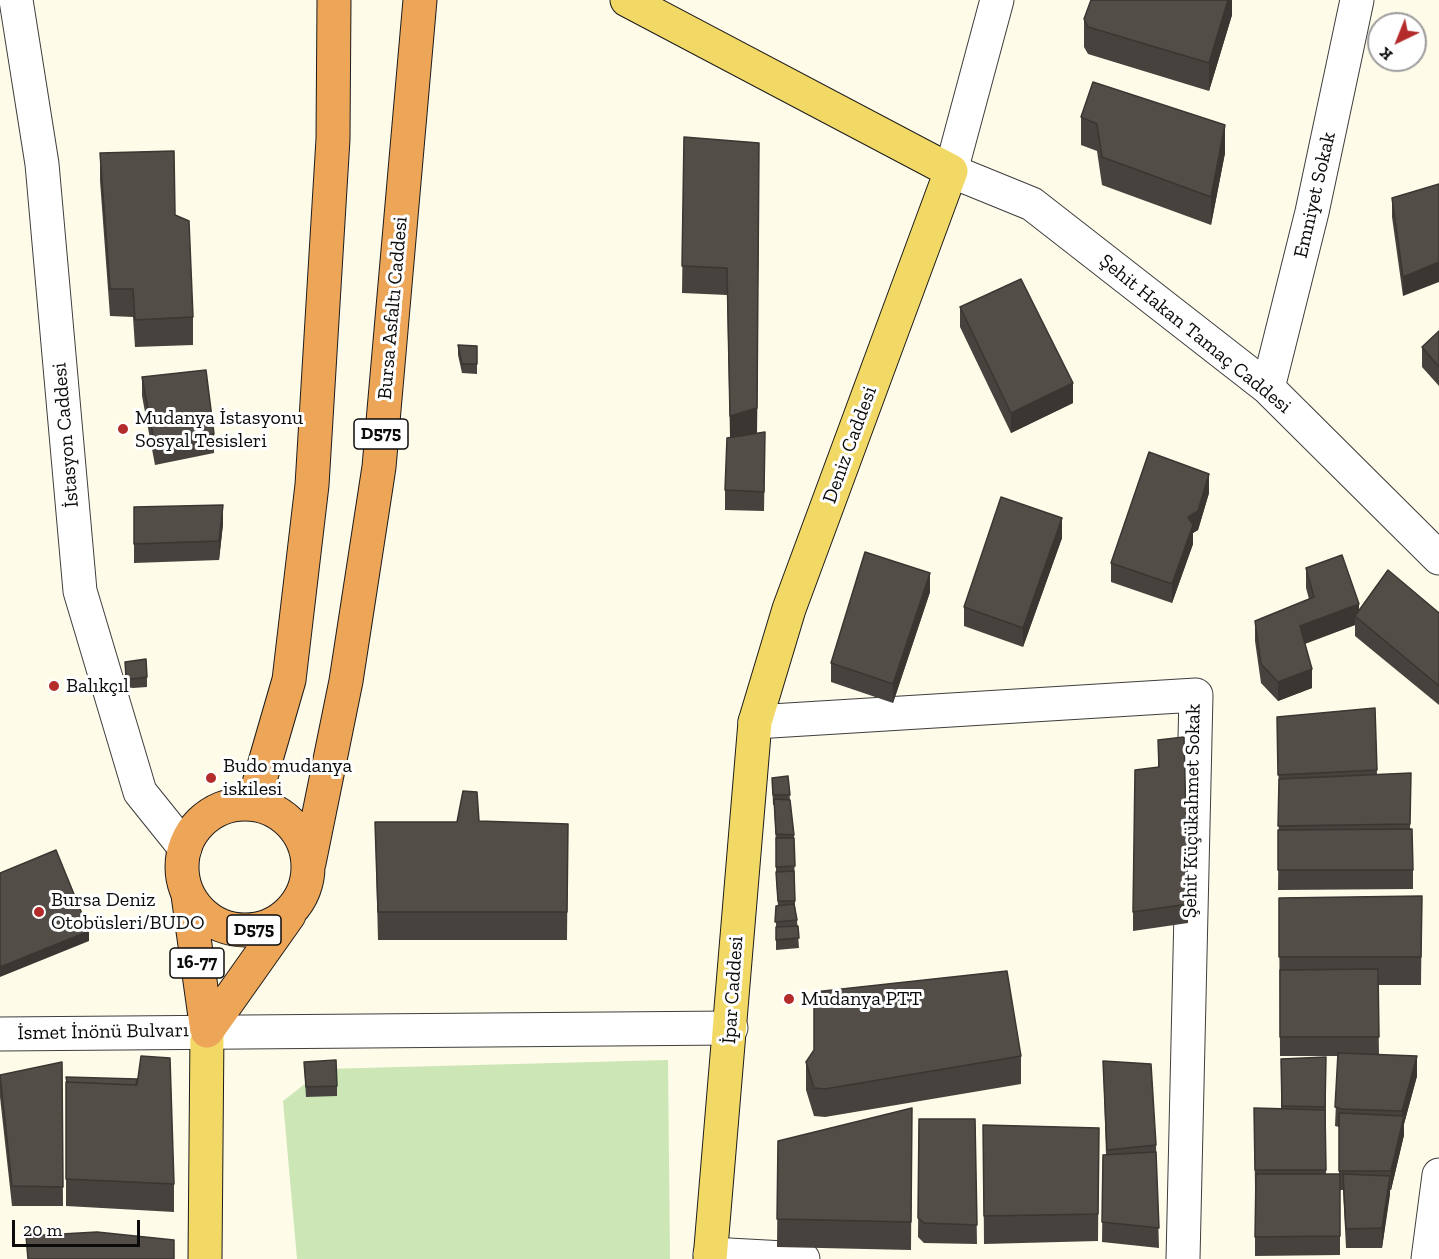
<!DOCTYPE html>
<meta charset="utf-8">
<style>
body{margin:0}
#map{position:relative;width:1439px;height:1259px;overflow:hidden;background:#fefbe9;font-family:"Zilla Slab",serif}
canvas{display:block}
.north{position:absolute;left:1367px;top:12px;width:60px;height:60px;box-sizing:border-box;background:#fff;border:2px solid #9d9d9d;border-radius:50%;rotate:223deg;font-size:16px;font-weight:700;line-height:24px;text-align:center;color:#0b0b0b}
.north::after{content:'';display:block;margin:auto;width:21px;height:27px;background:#b32b2a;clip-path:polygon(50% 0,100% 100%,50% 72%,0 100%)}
.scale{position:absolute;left:12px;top:1220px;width:128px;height:27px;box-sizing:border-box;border:3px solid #0b0b0b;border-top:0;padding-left:8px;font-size:18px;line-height:21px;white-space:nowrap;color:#0b0b0b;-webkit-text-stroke:4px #fff;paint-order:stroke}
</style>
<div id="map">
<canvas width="1439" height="1259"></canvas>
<div class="north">K</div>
<div class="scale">20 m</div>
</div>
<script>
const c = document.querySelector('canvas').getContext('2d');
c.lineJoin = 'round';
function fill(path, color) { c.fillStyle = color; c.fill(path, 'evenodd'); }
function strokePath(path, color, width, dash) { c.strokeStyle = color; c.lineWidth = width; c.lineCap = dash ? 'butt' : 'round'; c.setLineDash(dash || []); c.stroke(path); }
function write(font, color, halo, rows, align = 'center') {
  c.font = font + ' "Zilla Slab",serif'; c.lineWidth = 6; c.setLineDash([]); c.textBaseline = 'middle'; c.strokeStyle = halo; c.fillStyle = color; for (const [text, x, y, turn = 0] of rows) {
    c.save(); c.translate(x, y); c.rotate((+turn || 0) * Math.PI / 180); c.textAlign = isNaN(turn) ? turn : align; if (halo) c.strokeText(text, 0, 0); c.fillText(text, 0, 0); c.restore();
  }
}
fill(new Path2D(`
 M668 1060 670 1259H297L283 1101 324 1069Z`), '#cce6b6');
const minor = new Path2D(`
 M16 0 42 164 80 591 140 792 185 848
 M997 0 951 171 1032 204 1268 388 1439 558
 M1268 388 1312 212 1357 0
 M755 722 1196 695 1183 1259
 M0 1034 731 1028
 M710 1254 803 1259
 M1428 1259 1439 1175`);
const major = new Path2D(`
 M627 0 951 171 789 609 755 722 710 1259
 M205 1259 207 1031`);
const highway = new Path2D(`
 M182 867a63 63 0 1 1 126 0a63 63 0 1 1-126 0Z
 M253 804 289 680 312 485 333 139 334 0
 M309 863 346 681 379 467 420 0
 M188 895 207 1031
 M207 1031 289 915`);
strokePath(minor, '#3e3e3e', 35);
strokePath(major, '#1c1c1c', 35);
strokePath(highway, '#1c1c1c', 35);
strokePath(minor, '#fff', 33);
strokePath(major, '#f2d865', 33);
strokePath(highway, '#eda558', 33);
fill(new Path2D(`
 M1232 0V15L1209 91 1088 54 1084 47V19Z
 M1081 117 1225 153 1211 225 1102 185 1097 151 1081 145Z
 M684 137 759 143 757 433 765 451 764 511 725 510V490L730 437 727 295 682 293Z
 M100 153 175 215 193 317V345L135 347 133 317 110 316 100 181Z
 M1439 184 1403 296 1392 217V198Z
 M960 307 1073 403 1011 433 960 327Z
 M1439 331V386L1422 367V347Z
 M458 345 477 346V374L462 373 458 355Z
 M142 377 214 434V453L155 465 142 396Z
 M1209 493 1198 530 1193 533V544L1172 603 1111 582V563Z
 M134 507 223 524 219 560 134 563Z
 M1062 538 1023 647 964 626V607Z
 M1306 568 1359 612 1439 613V705L1355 636V625L1305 644 1312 688 1278 701 1261 683 1255 641V621L1309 599 1306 588Z
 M930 592 893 703 831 682V663Z
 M125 662 147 677V687L133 688 126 687 125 671Z
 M1375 708 1377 775 1411 773 1410 829 1413 870V889L1278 890 1279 794 1277 717Z
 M1158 740 1188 904V923L1133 931V912L1158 767Z
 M788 776 790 800 794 835 795 906 797 920 799 948 776 950V906H778L776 877V844L774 805H773L772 778Z
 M479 821 568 824 567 940H378L375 822H457Z
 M1422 896 1421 985H1378L1379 1055 1417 1076 1404 1124V1135L1391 1190H1390L1382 1248H1346L1343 1190H1340V1255L1255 1256V1189L1254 1108 1281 1109V1059L1326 1057V1174H1339V1127L1335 1126 1338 1056H1280L1279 898Z
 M1021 1056V1084L825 1117 814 1116 806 1090V1062Z
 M1103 1061 1156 1145 1159 1248 1102 1242 1103 1155H1106Z
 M62 1062 63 1206H12L0 1097V1075Z
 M304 1062 337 1086V1096L306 1097Z
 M66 1077 174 1184V1212L66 1206Z
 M912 1108 911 1250 777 1247 778 1141Z
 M919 1119H975L977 1244 924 1243 918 1237Z
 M983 1125 1099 1128 1098 1241 984 1244Z`), '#47423e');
fill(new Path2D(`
 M1228 0H1232V15L1209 91V63Z
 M1225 125V153L1211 225V197Z
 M759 143 757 436 730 444V416Z
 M1439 262V282L1403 296V277Z
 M1073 383V403L1011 433V413Z
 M1209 474V493L1198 530 1193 533V544L1172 603V584L1188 517Z
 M223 505V524L219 560V541Z
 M1062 518V538L1023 647V628Z
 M930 573V592L893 703V684Z
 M1359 604V619L1355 616V625L1300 645V626Z
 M1312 669V688L1278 701V682Z
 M89 931V941L0 977V967Z
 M1417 1056V1076L1404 1124V1135L1391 1190V1171L1402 1123V1111Z
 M1390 1176V1195L1382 1248V1228Z`), '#3a3632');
const building = new Path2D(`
 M1091 0H1228L1209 63 1088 27 1084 19Z
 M1093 82 1225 125 1211 197 1102 157 1097 124 1081 117Z
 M684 137 759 143 757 408 730 416 727 268 682 266Z
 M174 151 175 215 189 221 193 317 135 320 133 289H110L100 153Z
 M1439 184V262L1403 277 1392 198Z
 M1021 279 1073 383 1011 413 960 307Z
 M1439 331V367L1422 347Z
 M458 345 477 346V364H462Z
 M206 370 214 434 155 445 142 377Z
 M765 432 764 492 725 490 727 438Z
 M1149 452 1209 474 1198 511 1188 517 1193 525 1172 584 1111 563Z
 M1001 497 1062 518 1023 628 964 607Z
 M223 505 219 541 134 544V507Z
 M865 552 930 573 893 684 831 663Z
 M1342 555 1359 604 1300 626 1312 669 1278 682 1261 664 1255 621 1314 597 1306 568Z
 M1388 570 1439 613V686L1355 616Z
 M146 659 147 677 133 679 126 677 125 662Z
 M1375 708 1377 770 1278 775 1277 717Z
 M1184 737 1188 904 1133 912 1135 770 1159 767 1158 740Z
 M1411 773 1410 824 1278 826 1279 779Z
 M788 776 790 795H773L772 778Z
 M463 791 477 792 479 821 568 824 567 912H378L375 822H457Z
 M774 799 790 800 794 835 776 834Z
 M1412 829 1413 870H1278V830Z
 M776 838H794L795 866 776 867Z
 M56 850 89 931 0 967V873Z
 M794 871 795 901H778L776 872Z
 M1422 896 1421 957H1279V898Z
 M794 904 797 920 775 922 776 906Z
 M798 926 799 938 776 940V927Z
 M1378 969 1379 1037H1280V970Z
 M1007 971 1021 1056 825 1089 814 1088 806 1062 814 1050V992Z
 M1338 1053 1417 1056 1402 1111 1342 1109 1335 1107Z
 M141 1056 170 1058 174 1184 66 1179V1082L137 1085Z
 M1326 1057 1325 1107 1282 1106 1281 1059Z
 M336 1060 337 1086 306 1087 304 1062Z
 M1103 1061 1151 1064 1156 1145 1107 1150Z
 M62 1062 63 1187 12 1186 0 1075Z
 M66 1077 137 1079 136 1085 67 1082Z
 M912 1108 911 1222 777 1219 778 1141Z
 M1254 1108 1325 1110 1326 1170H1255Z
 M1339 1113 1404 1116 1391 1171H1339Z
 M919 1119H975L977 1225 924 1223 918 1218Z
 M983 1125 1099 1128 1098 1214 984 1216Z
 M1156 1152 1159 1228 1102 1222 1103 1155Z
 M1256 1174H1340V1236L1255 1237Z
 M1343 1174 1390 1176 1382 1228 1346 1229Z
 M97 1232 174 1240V1259H28L26 1236Z`);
fill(building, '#534d48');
strokePath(building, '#3a3632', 1.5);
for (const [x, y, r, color] of [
 [123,429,6,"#b32b2a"],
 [54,686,6,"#b32b2a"],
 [211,778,6,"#b32b2a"],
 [39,912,6,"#b32b2a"],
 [789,999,6,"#b32b2a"]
]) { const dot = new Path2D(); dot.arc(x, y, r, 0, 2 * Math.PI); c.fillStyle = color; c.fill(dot); strokePath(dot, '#fff', 2); }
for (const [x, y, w] of [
 [381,434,54],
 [254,930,54],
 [197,963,54]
]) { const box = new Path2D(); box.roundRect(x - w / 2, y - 15, w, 30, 4.5); c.fillStyle = '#fff'; c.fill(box); strokePath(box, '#0b0b0b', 1.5); }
write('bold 18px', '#0b0b0b', null, [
 ["D575",381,434],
 ["D575",254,930],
 ["16-77",197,963]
]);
write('20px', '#0b0b0b', '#fff', [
 ["Emniyet Sokak",1315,195,-77],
 ["Bursa Asfaltı Caddesi",393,308,-85],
 ["Şehit Hakan Tamaç Caddesi",1195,334,39],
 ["İstasyon Caddesi",66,435,-95],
 ["Deniz Caddesi",850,445,-70],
 ["Şehit Küçükahmet Sokak",1192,811,-89],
 ["İpar Caddesi",733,990,-86],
 ["İsmet İnönü Bulvarı",103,1032,-1]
]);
write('20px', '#0b0b0b', '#fff', [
 ["Mudanya İstasyonu",135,418],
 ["Sosyal Tesisleri",135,441],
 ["Balıkçıl",66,686],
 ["Budo mudanya",223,766],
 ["iskilesi",223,789],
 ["Bursa Deniz",51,900],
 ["Otobüsleri/BUDO",51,923],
 ["Mudanya PTT",801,999]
], 'left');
</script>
